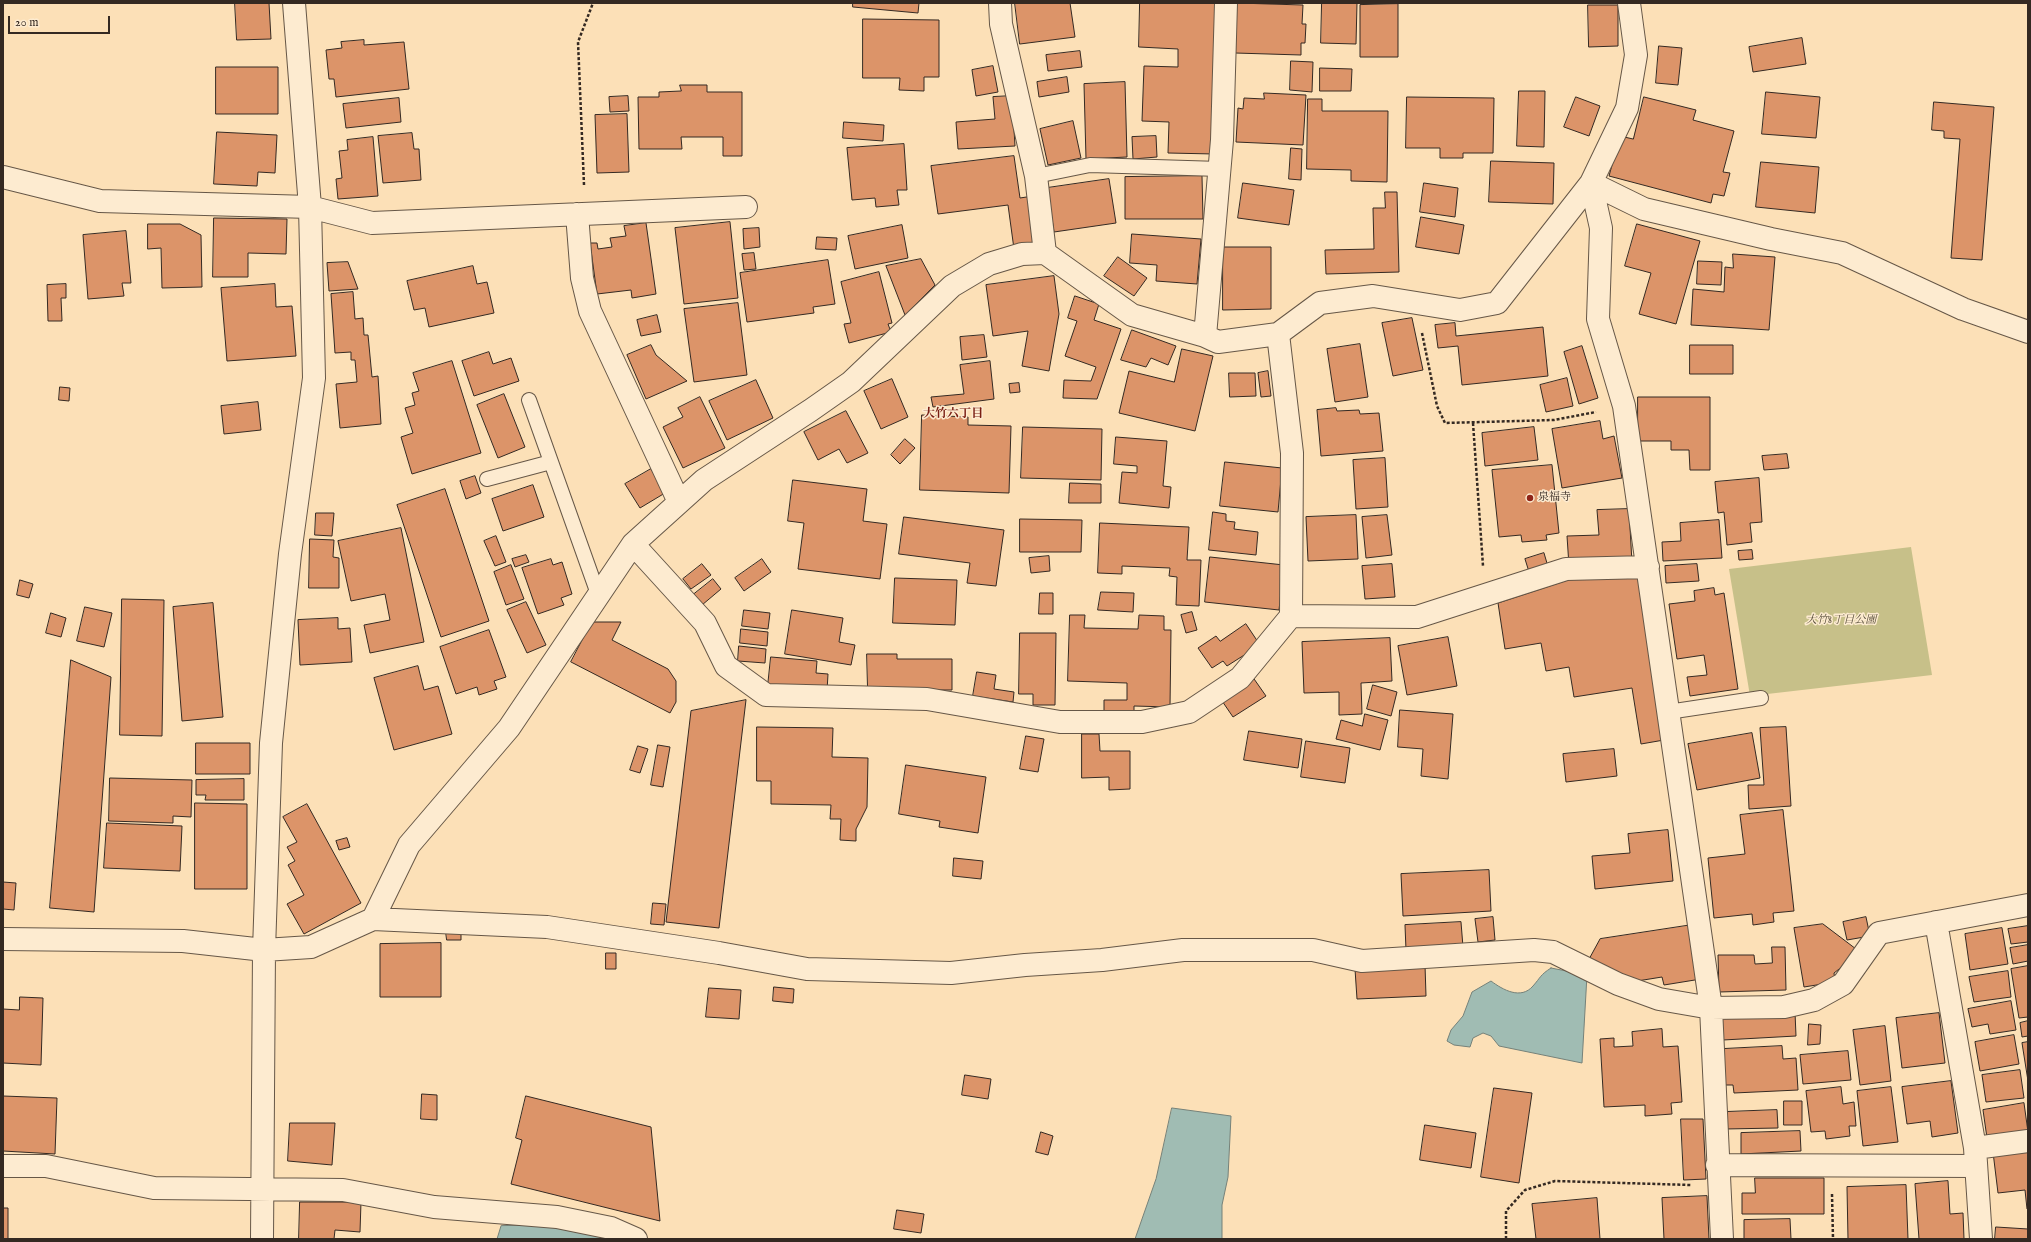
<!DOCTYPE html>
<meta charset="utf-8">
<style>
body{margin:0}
#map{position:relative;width:2031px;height:1242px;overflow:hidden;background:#fce0b7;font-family:"IM FELL English",serif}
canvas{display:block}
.frame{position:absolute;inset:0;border:4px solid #342922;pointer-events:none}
.scale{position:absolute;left:8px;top:16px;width:102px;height:18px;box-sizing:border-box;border:2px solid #342922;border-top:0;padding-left:5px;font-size:12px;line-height:14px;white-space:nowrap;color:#342922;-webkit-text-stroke:3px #fdebd0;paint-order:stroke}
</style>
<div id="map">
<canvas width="2031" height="1242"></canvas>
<div class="frame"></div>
<div class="scale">20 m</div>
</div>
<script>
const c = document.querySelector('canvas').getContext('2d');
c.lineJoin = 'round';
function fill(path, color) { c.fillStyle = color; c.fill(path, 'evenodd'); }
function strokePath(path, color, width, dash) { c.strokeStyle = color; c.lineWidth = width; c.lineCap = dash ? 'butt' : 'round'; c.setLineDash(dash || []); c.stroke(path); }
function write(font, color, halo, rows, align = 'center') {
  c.font = font + ' "IM FELL English","Noto Serif JP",serif'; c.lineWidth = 3; c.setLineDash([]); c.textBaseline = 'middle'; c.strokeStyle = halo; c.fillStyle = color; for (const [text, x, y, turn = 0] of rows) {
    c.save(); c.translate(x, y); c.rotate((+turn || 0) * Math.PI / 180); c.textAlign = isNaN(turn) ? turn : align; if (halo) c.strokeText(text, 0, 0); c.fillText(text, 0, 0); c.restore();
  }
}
fill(new Path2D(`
 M1911 547 1932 675 1750 696 1729 569Z`), '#c7c089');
const water = new Path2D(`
 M1551 968 1587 975 1582 1063 1499 1046 1491 1036 1483 1033 1473 1038 1470 1047 1454 1045 1447 1041 1451 1030 1463 1016 1472 992 1491 981C1503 990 1521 1000 1533 986 1541 977 1540 975 1551 968Z
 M1172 1108 1231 1116 1228 1177 1222 1205V1239H1135L1156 1179Z
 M539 1225 584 1230 611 1239H497L501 1226Z`);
fill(water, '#a0bcb3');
strokePath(water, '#758179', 1);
const building = new Path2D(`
 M235 3H269L271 39 237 40Z
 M853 3H919L918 13 853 7Z
 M1015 3H1070L1075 37 1020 44Z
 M1140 3H1219L1214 154 1168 153 1169 122 1142 121 1144 66 1178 67V49L1139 47Z
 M1237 3 1303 5 1302 24H1306L1305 43H1301V55L1235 53Z
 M1322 3H1357L1356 44 1321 43Z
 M1398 4V57H1360V5Z
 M1588 5H1618V46L1589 47Z
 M863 19 939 20V77H924V91L899 90 900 78H863Z
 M1802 38 1806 64 1753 72 1749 47Z
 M364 40V45L404 42 409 89 336 97 334 79H329L326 50 342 48 341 42Z
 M1659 46 1682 48 1678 85 1656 83Z
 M1080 51 1082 67 1048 71 1046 55Z
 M1291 61 1313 62 1312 92 1290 90Z
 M993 66 998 92 976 96 972 70Z
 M216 67H278V114H216Z
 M1320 68 1352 69 1351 91H1320Z
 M1067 77 1069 92 1039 97 1037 82Z
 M1125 82 1127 157 1086 159 1084 84Z
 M680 85H707V92H742V156H723V137H681L682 149H639L638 97H659V92L681 91Z
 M1519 91H1545L1544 147 1517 146Z
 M1766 92 1820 97 1816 138 1762 134Z
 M1264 93 1306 95 1303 145 1236 142 1238 108 1243 109 1244 98 1264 99Z
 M628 96 629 111 610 112 609 97Z
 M1012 96 1015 146 958 149 956 122 995 119 993 97Z
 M1407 97 1494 98 1493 153H1463V158H1440V148H1406Z
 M1576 97 1600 106 1589 136 1564 127Z
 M1644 97 1696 110 1693 120 1734 131 1723 172 1730 173 1724 196 1713 194 1711 203 1609 176 1620 136 1633 139Z
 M399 98 401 122 346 128 343 104Z
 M1308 99H1322V111H1388L1387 182 1351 181V170L1307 169Z
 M1934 102 1994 107 1982 260 1951 258 1960 139 1944 138V131L1932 130Z
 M627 114 629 172 597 173 595 115Z
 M1073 121 1081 158 1048 165 1040 129Z
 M844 122 884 125 883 141 843 138Z
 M217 132 277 135 275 173 258 172 257 186 214 184Z
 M412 133 414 149H419L421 180 383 183 378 136Z
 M1156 136 1157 157 1133 159 1132 137Z
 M373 137 378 196 338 199 336 179 342 178 339 151 348 150 347 140Z
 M904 144 907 190H897L899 205 876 207 875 198 852 200 847 148Z
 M1291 148 1302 149 1301 180 1289 179Z
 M1014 156 1020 198 1033 196 1040 246 1014 249 1008 205 938 214 931 166Z
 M1491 161 1554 163 1553 204 1489 202Z
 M1761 162 1819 167 1815 213 1756 207Z
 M1202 176 1203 219H1125V177Z
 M1109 179 1116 223 1054 232 1047 188Z
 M1243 183 1294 190 1289 225 1238 218Z
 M1424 183 1458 188 1455 217 1420 212Z
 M1385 192H1397L1399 272 1326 274 1325 250 1374 249 1373 208H1385Z
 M1421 217 1464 225 1459 254 1416 247Z
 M214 218 287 219 286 254 248 253V277H213Z
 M730 222 738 298 684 304 675 228Z
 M646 223 656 294 632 298 631 290 597 294 590 243H597L598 249 612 247 610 238 626 236 624 226Z
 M148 224H180L201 235 202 287 162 288 161 248 148 249Z
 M1637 224 1700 241 1676 324 1639 314 1651 273 1625 266Z
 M902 225 908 258 855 269 848 236Z
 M759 228 760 247 744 249 743 229Z
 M126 231 131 283H122L124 296 88 299 83 235Z
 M1132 234 1201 239 1197 284 1156 281 1157 265 1130 263Z
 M817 237 837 238 836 250 816 249Z
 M1223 247H1271V309L1223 310Z
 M754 253 756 269 744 270 742 254Z
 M1733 254 1775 257 1769 330 1691 325 1693 289 1724 292 1725 267 1733 268Z
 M1118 257 1147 278 1134 296 1104 276Z
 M921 259 935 285 905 315 886 266Z
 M828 260 835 304 813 307 814 313 747 322 740 273Z
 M1698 261 1722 262 1721 285 1697 284Z
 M348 262 358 289 329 291 327 263Z
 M473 266 477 284 487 282 494 313 429 327 425 308 414 310 407 281Z
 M879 272 892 323 888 324 891 332 849 343 844 324 851 323 841 282Z
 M1054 276 1059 314 1049 371 1022 366 1028 331 993 336 986 285Z
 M66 284V298H61L62 321H48L47 285Z
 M275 284 276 307 292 306 296 356 227 361 221 288Z
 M353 292 355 319 363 318 364 335H368L372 377 378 376 381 424 340 428 336 384 357 382 355 360H351V352L335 353 331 294Z
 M1075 296 1099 304 1094 320 1121 329 1097 399 1063 398 1064 380 1091 381 1096 367 1065 356 1077 321 1068 318Z
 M738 303 747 375 694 382 684 309Z
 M657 315 661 332 641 336 637 320Z
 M1412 318 1423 370 1393 376 1382 323Z
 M1455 323 1456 336 1543 327 1548 376 1462 385 1458 346 1438 348 1435 325Z
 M1132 330 1176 346 1168 365 1151 358 1146 367 1121 360Z
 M984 335 987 357 962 360 960 337Z
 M1360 344 1368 397 1335 402 1327 349Z
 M651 345 656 355 687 381 646 399 627 355Z
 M1690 345H1733V374H1690Z
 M1582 346 1598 398 1579 404 1564 352Z
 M1182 349 1213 356 1195 431 1119 413 1129 371 1174 382Z
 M489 352 493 364 511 358 519 381 474 396 462 361Z
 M452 361 481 453 412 474 401 437 413 433 405 408 415 405 412 393 419 391 413 373Z
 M990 361 994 399 933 407 931 397 964 394 960 365Z
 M1268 371 1271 396 1261 397 1258 373Z
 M1229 373H1255L1256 396 1230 397Z
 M1567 378 1573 406 1546 412 1540 385Z
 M892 379 908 417 881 429 864 391Z
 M756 380 773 418 727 440 709 401Z
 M1019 383 1020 392 1010 393 1009 384Z
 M60 387 70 388 69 401 59 400Z
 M504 394 525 447 498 458 477 405Z
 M700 397 725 448 683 468 663 427 683 417 678 408Z
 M1638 397H1710V470H1690L1689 450H1671V441H1638Z
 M258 402 261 430 224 434 221 406Z
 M1336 408 1337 411 1359 410 1360 414 1379 413 1383 451 1321 456 1317 410Z
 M846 411 868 453 847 463 839 449 818 460 804 432Z
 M922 415 968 417V425L1011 426 1009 493 920 490Z
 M1600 421 1603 439 1614 436 1622 478 1562 488 1552 429Z
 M1023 427 1102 429 1101 480 1021 478Z
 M1534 427 1538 460 1485 466 1482 433Z
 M1116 437 1167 441 1163 486 1171 487 1169 508 1119 503 1122 472 1137 473V466L1114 464Z
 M905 439 915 448 900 464 891 455Z
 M1787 454 1789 468 1764 470 1762 456Z
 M1385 458 1388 507 1356 509 1353 460Z
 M1225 462 1282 468 1278 512 1220 506Z
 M1552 465 1559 533 1546 535 1547 540 1522 542 1521 535 1499 537 1492 470Z
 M651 469 665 493 640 508 625 484Z
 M475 476 481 493 466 499 460 481Z
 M1759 478 1762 522 1750 523 1752 542 1727 545 1724 512 1718 513 1715 482Z
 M793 480 867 489 863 521 887 524 880 579 798 569 804 523 788 521Z
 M1070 483 1101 484V503H1069Z
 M533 485 544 517 503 531 492 499Z
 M445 489 489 621 441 637 397 505Z
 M1629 509 1632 563 1569 566 1567 536 1599 535 1597 510Z
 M1213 512 1226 514V521L1235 522 1234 529 1258 532 1256 555 1209 550Z
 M316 513H334L332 536 315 535Z
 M1356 515 1358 559 1308 561 1306 517Z
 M1387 515 1392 555 1366 558 1362 517Z
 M904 517 1004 530 996 586 967 583 970 563 899 554Z
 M1020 519 1082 520 1081 552H1020Z
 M1719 520 1722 558 1663 561 1662 542 1681 541 1680 523Z
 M1100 523 1189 527 1187 560H1201L1199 606 1176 605 1177 577 1169 576 1170 568 1122 566V574L1098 573Z
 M401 528 424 642 370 653 364 625 390 620 385 594 351 601 338 541Z
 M496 536 506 562 495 566 484 541Z
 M310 539 334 540 333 557 339 558V588H309Z
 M1752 550 1753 559 1739 560 1738 551Z
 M1544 553 1549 570 1530 575 1525 559Z
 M526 555 529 562 515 567 512 559Z
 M1049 556 1050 571 1031 573 1029 558Z
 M1210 557 1284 565 1279 610 1205 602Z
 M551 559 553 565 562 562 572 594 561 598 564 605 538 614 522 568Z
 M762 559 771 572 744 591 735 578Z
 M702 564 711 575 691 589 683 579Z
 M1392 564 1395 597 1365 599 1362 566Z
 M1697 564 1699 581 1666 583 1665 566Z
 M511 565 524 599 506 605 494 572Z
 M1638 574 1664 740 1641 744 1632 688 1574 697 1569 667 1546 671 1541 643 1505 649 1498 603 1583 575Z
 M895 578 957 580 955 625 893 623Z
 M713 579 721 589 702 605 693 595Z
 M20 580 33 584 29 598 17 595Z
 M1714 588 1715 595 1724 593 1738 689 1690 696 1687 677 1707 675 1704 655 1677 659 1669 604 1695 601 1694 591Z
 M1101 592 1134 593 1133 612 1098 610Z
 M1040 593H1053V614H1039Z
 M122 599 164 600 162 736 120 735Z
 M526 602 546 645 527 653 507 610Z
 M213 603 223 717 182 721 173 607Z
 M85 607 112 613 104 647 77 641Z
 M744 610 770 613 768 629 742 626Z
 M792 610 843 618 839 642 855 645 851 665 785 654Z
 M1192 612 1197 630 1186 633 1181 615Z
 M51 613 66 618 61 637 46 633Z
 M1070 615H1085L1084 628 1138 629 1139 615 1164 616V630H1171L1170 707 1134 706V714H1104V700H1127V683L1068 681Z
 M338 618V629L350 628 352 662 300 665 298 620Z
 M592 622H621L612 640 668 669 676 681V702L670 713 571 662Z
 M1246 624 1260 645 1227 666 1223 661 1212 668 1198 648 1216 636 1220 641Z
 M741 629 768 632 767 646 740 643Z
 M489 630 506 677 494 681 497 689 479 695 477 687 456 694 440 647Z
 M1020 633H1056L1055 705H1033V694H1019Z
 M1448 637 1457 686 1407 695 1398 646Z
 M1390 638 1392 681 1361 683 1362 714 1339 715V692L1304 693 1302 642Z
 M739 646 766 649 765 663 738 661Z
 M867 654H897V659H952V690H868Z
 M771 657 817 661 816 673 828 674 827 691 768 686Z
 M71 660 111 677 94 912 50 908Z
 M418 666 424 690 438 686 452 734 394 750 374 678Z
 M977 672 996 675 994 689 1014 692 1013 702 973 696Z
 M1252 676 1266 696 1233 717 1220 698Z
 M1373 685 1397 692 1391 716 1367 709Z
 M746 700 719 928 666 922 691 711Z
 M1400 710 1453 714 1448 779 1421 776 1423 749 1398 747Z
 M1365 714 1388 720 1380 750 1336 739 1341 720 1362 726Z
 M757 727 833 728 832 757 868 758 867 807 856 829V841L840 840 841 819H830L831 805 771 804V781H757Z
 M1786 727 1791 806 1749 809 1748 785H1764L1760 728Z
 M1249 731 1302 739 1298 768 1244 760Z
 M1752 733 1760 778 1697 790 1688 744Z
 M1082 734H1099L1100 751H1130V789L1109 790V777L1082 778Z
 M1026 736 1044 739 1038 772 1020 769Z
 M1306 741 1350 748 1345 783 1301 777Z
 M196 743H250V774H196Z
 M658 745 670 747 663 787 651 785Z
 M638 746 648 749 640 773 630 770Z
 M1614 749 1617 776 1566 782 1563 754Z
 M906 765 986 777 978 833 939 827 940 821 899 814Z
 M110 778 192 780 191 817 173 816V823L109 821Z
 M244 779V800H205L206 795H196V780Z
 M195 803 247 804V889H195Z
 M307 804 361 903 304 934 287 904 304 895 288 865 295 861 287 847 297 842 283 817Z
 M1783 810 1794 911 1773 913 1774 922 1753 925 1752 914 1714 918 1708 858 1745 854 1740 815Z
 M107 823 182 826 180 871 104 868Z
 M1668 830 1673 881 1595 889 1592 856 1630 853 1628 834Z
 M347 838 350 847 339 850 336 841Z
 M954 858 983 861 981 879 953 876Z
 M1489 870 1491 911 1403 916 1401 874Z
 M3 882 16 883 14 910 3 909Z
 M653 903 666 904 664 925 651 924Z
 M1493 917 1495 940 1478 942 1475 919Z
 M1866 917 1870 936 1847 940 1843 922Z
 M1461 922 1463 947 1406 950 1405 925Z
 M1823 924 1856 949 1857 955 1834 973 1835 982 1804 987 1794 928Z
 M1692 925 1701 979 1664 985 1662 977 1631 982 1630 977 1618 979 1588 961 1600 939Z
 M2028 926V942L2011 944 2008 929Z
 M2002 928 2008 964 1970 970 1965 934Z
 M446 932H461V940H447Z
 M441 943V997H380V944Z
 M2028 945V961L2013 964 2010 948Z
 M1772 947H1785L1786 990 1719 992 1718 955H1754L1755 964 1772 963Z
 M606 953H616V969H606Z
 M1425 965 1426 996 1357 999 1355 969Z
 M2028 966V1017L2019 1018 2011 969Z
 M2008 971 2011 997 1974 1002 1969 977Z
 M774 987 794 989 793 1003 773 1001Z
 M709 988 741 990 739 1019 706 1017Z
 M20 997 43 998 41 1065 3 1063V1009L19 1010Z
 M2011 1001 2016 1030 1990 1034 1988 1024 1972 1027 1968 1009Z
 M1795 1012 1796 1036 1723 1040 1722 1016Z
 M1939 1013 1945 1063 1902 1068 1896 1018Z
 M2028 1021V1036L2022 1037 2020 1023Z
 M1809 1024 1821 1025 1820 1044 1808 1045Z
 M1885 1026 1891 1081 1860 1085 1853 1030Z
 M1662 1029 1663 1047 1678 1046 1682 1102 1671 1103 1672 1114 1645 1116V1105L1604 1107 1600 1039 1614 1038V1047L1633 1046 1632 1032Z
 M2014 1035 2019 1064 1980 1071 1975 1042Z
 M2028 1042V1081L2022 1043Z
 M1782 1046 1783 1059 1796 1058 1798 1090 1734 1093 1733 1085H1725L1723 1049Z
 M1848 1051 1851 1080 1803 1084 1800 1055Z
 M2020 1070 2024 1098 1986 1102 1982 1075Z
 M965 1075 991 1079 988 1099 962 1095Z
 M1951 1081 1958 1133 1932 1137 1930 1121 1907 1124 1902 1087Z
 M1841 1087 1843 1104 1854 1102 1856 1126H1849L1850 1136 1826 1139 1825 1131 1811 1132 1806 1091Z
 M1891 1087 1898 1142 1863 1146 1857 1091Z
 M1494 1088 1532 1093 1519 1183 1481 1177Z
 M422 1094 437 1095V1120L421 1119Z
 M3 1096 57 1098 55 1154 3 1151Z
 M526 1096 651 1127 660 1221 511 1184 522 1140 516 1138Z
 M1784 1101H1802V1125H1784Z
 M2024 1103 2028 1132 1987 1138 1983 1110Z
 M1777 1110 1778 1128 1725 1129V1112Z
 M1681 1119H1703L1706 1179 1684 1180Z
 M290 1123H335L332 1165 288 1161Z
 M1425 1125 1476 1133 1471 1168 1420 1160Z
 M1800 1131 1801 1151 1741 1154V1133Z
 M1041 1132 1053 1136 1048 1155 1036 1152Z
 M2028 1147V1209H2027L2025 1190 1998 1193 1993 1152Z
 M1755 1178H1824V1214H1742V1193H1755Z
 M1948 1181 1950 1214 1963 1213 1964 1239H1919L1915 1184Z
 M1906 1185 1908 1239H1848L1847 1187Z
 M1707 1196 1709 1239H1664L1662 1198Z
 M1597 1198 1600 1239H1536L1532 1204Z
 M300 1202H361L360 1232 335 1230 334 1239H299Z
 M3 1208H8V1239H3Z
 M897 1210 924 1214 921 1233 894 1229Z
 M1790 1219 1791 1239H1744V1220Z
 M1996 1227 2028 1229V1239H1995Z`);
fill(building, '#dc9469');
strokePath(building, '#342922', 1);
const service = new Path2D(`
 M1036 176 1090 165 1220 169
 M529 400 598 594
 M487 479 551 462
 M1668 712 1761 698`);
const minor = new Path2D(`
 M1000 3 1001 24 1036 176 1045 253
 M3 177 100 201 310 207 372 223 746 207
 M1591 183 1601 228 1598 319 1624 406 1711 1008 1722 1239
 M1591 183 1644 209 1771 239 1842 253 1963 309 2028 332
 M577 214 582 278 590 311 679 502
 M1205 336 1222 140 1226 3
 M633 544 705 623 726 666 766 695 927 699 1060 722H1142L1189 712 1240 678 1291 616 1292 453 1278 334
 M1291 616 1417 617 1566 569 1648 567
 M373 919 547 927 719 953 807 969 951 973 1025 965 1102 960 1183 950H1313L1362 961 1534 950 1553 952 1618 984 1659 999 1711 1008 1784 1007 1814 1000 1843 984 1879 933 2028 905
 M1936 922 1975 1148 1981 1239
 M3 939 183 941 264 950 311 947 373 919 409 845 509 728 633 544 704 480 811 410 851 382 952 286 989 264 1022 254 1045 253 1132 315 1205 336 1218 342 1278 334 1320 303 1373 296 1460 310 1497 303 1591 183 1627 108 1636 55 1629 3
 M1975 1148 2028 1141
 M1717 1165 1976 1166
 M3 1166H46L154 1188 343 1190 434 1207 557 1217 611 1228 636 1239
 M262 1239 264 950 271 743 290 554 314 378 310 207 294 3`);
strokePath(service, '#665747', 16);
strokePath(minor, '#665747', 24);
strokePath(new Path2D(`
 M584 185 578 42 593 3
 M1422 333 1437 406 1445 423 1554 420 1596 412
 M1473 423 1483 566
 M1832 1194 1833 1239
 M1506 1239V1211L1525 1190 1555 1181 1691 1185`), '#342922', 2.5, [3, 2]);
strokePath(service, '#fdebd0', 14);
strokePath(minor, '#fdebd0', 22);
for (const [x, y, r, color] of [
 [1530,498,4,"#8f2418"]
]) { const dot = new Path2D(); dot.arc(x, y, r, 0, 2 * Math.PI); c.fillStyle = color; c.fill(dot); strokePath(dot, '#fdebd0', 1.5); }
write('11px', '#342922', '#fdebd0', [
 ["泉福寺",1538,498]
], 'left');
write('italic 11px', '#594f3c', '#fdebd0', [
 ["大竹8丁目公園",1841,621]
]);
write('bold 12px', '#7a1f14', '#fdebd0', [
 ["大竹六丁目",953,415]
]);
</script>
